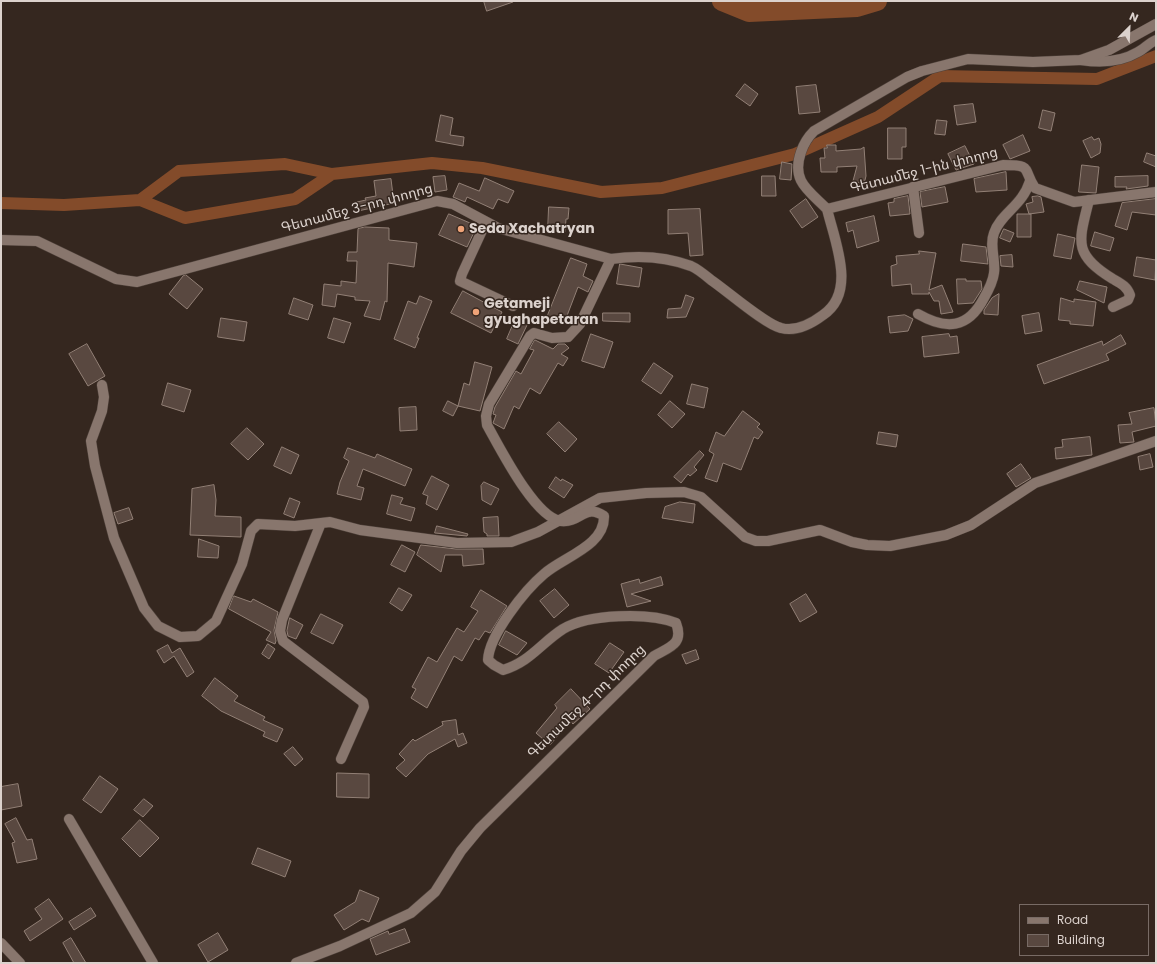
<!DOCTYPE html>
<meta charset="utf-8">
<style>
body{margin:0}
#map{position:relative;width:1157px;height:964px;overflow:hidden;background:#35271f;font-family:Poppins,sans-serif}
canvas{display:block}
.frame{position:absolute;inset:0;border:2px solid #dcd2cd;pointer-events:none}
.legend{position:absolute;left:1019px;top:904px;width:130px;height:52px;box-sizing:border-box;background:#35271f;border:1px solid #786b65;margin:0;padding:5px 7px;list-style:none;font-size:12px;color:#dcd2cd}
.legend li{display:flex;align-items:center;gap:8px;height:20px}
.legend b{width:20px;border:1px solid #786b65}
.north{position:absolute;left:1109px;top:8px;width:40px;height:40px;-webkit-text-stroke:3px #35271f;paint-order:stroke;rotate:24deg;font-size:11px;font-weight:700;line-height:16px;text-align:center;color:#dcd2cd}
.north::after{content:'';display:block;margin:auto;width:14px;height:18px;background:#dcd2cd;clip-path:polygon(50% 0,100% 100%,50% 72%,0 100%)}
</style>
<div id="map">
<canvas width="1157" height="964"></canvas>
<div class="frame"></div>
<ul class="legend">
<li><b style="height:5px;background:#88766d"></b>Road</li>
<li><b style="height:11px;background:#594840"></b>Building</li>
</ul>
<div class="north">N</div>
</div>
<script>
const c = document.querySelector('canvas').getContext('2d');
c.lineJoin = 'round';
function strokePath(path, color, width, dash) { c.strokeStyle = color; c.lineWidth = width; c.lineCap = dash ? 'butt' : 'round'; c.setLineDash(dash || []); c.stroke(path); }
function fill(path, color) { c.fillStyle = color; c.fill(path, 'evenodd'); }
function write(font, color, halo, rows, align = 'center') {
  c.font = font + ' Poppins,"Noto Sans Armenian",sans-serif'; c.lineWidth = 3; c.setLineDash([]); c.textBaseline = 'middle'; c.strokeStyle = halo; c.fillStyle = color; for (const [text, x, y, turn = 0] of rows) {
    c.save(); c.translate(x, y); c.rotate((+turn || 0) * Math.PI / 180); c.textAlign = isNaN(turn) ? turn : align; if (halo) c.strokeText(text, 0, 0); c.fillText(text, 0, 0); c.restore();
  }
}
strokePath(new Path2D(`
 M140 200 179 171 285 164 332 174 432 163 482 168 601 192 662 188 795 154 878 117 940 76 1097 79 1156 56
 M1 203 64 205 140 200 185 218 295 199 332 174`), '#834b2a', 12);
strokePath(new Path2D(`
 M722 1 749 12 857 7 877 1`), '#834b2a', 20);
const building = new Path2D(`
 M484 1H513V2L487 11Z
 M745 84 758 94 750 106 736 96Z
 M816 85 820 112 799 114 796 87Z
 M973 104 976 122 957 125 954 106Z
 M1043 110 1055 113 1051 131 1039 128Z
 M441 115 453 118 450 135 464 137 463 146 436 141Z
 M937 120 947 121 945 135 935 134Z
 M888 128H906V147H902V159H888Z
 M1023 135 1030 151 1010 159 1003 145Z
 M1092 137 1094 140 1099 138 1101 144 1100 153 1091 158 1083 141Z
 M827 145H836V151L861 149 864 147 866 176 864 184 853 181 857 166 837 167V172H821L820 158H825L824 148H827Z
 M965 146 974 164 956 170 948 154Z
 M1147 153 1156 156V167L1144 162Z
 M782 162 792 164 791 180 780 179Z
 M1082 165 1099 167 1096 193 1079 192Z
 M1006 172 1007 190 976 192 974 179Z
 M445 176 447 190 435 192 433 177Z
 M762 176H775L776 196H762Z
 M1148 176V186L1126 189 1127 187H1115V177Z
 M485 178 514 191 508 203 498 199 493 209 467 197 465 202 453 197 459 183 479 191Z
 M391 179 394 203 358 211 357 202 366 200 365 198 376 196 374 181Z
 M945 187 948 202 922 207 920 192Z
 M908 196 910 214 890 216 888 203 894 202V199Z
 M1038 196 1041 197 1044 212 1029 214H1031V237H1017V214H1029L1026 204 1033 202 1032 197Z
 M806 199 818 217 802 228 790 211Z
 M1156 199V215L1132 212 1127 230 1115 226 1122 203Z
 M549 207 569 208 568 219H566L565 232 548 231Z
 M700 209 703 255 690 256 688 233 668 234V210Z
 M449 214 477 226 467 247 439 235Z
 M874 216 879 241 857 248 853 230 848 232 846 223Z
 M365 227 389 228V240L417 243 414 267 388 263 387 302 385 301 380 320 364 316 370 301 355 300V297L337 294 335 307 322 305 324 284 341 286V281L356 283 357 261H347L348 252H357L358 229Z
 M1004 229 1014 233 1010 242 1000 238Z
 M1095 232 1114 238 1110 251 1091 246Z
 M1058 234 1075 238 1071 259 1054 256Z
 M963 244 986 247 988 264 961 261Z
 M919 251 936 253 929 290 942 285 953 312 941 314 939 301H934L929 292V294H912L911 284 892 286 891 266 897 264 896 256 919 254Z
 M1012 255 1013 267 1001 266 1000 256Z
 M1137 257 1156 260 1155 280 1134 276Z
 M571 258 587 264 583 276 593 281 588 292 578 287 565 321 546 320Z
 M620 264 642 268 639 287 617 284Z
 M186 275 203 289 187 309 169 294 183 276Z
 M957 279H966V281H981L982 289 973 303 958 304Z
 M1080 281 1107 287 1104 303 1077 290Z
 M463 291 502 312 491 333 451 313Z
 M999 294 998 315 984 314V310L992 298Z
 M686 295 694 298 686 317 667 318 668 309 681 308Z
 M420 296 432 301 417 338H419L415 348 394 339 408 301 416 304Z
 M294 298 313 305 308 320 289 314Z
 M1061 298 1074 302V299L1096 302 1093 326 1070 324V321L1059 320Z
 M603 313H630V322L603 321Z
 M1039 313 1042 331 1025 334 1022 316Z
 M905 315 913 319 908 331 890 333 888 317Z
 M221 318 247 322 244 341 218 337Z
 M334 318 351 323 344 343 328 338Z
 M516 318 528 323 518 344 507 339Z
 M591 334 613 342 604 368 582 361Z
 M949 334 950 337 957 336 959 353 924 357 922 337Z
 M1121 335 1126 344 1106 354 1109 360 1044 384 1037 365 1102 341 1103 345Z
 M535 340 553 349 558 344H565L569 348 561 354 568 358 563 366 558 363 540 394 530 388 519 409 514 406 504 429 493 423 496 415 493 414 495 407 516 371 521 374 534 350 530 349Z
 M87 344 105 376 88 386 69 354Z
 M475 362 492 367 480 411 458 406 464 383 469 385Z
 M654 363 673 376 661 394 642 381Z
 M168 383 191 390 184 412 162 405Z
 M692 384 708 388 704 408 687 404Z
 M448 401 458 406 453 416 443 411Z
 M670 401 685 414 672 428 658 415Z
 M416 407 417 430 400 431 399 408Z
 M1154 408 1156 426 1132 432 1134 442 1120 443 1118 425 1132 424 1129 413Z
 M743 411 760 424 757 427 763 432 758 439 754 437 741 470 723 463 717 482 705 478 714 454 709 451 716 432 724 436Z
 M559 422 577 439 565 452 547 434Z
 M247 428 264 444 248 460 231 444Z
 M879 432 898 435 896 447 877 444Z
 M1090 437 1092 455 1056 459 1055 448 1063 447 1062 440Z
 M282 447 299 455 291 474 274 466Z
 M348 448 375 458 377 454 412 469 405 486 363 469 357 486 364 488 361 500 337 494 340 482 349 461 344 458Z
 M700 451 704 455 694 467 697 470 690 476 688 474 681 483 674 477Z
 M1150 454 1153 467 1140 470 1138 457Z
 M1021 464 1031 478 1016 487 1007 474Z
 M432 476 449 485 437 510 426 504 428 496 423 494Z
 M556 477 561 481 562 479 573 485 564 498 549 488Z
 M484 482 499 489 491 505 482 500 481 486Z
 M214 485 216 500 215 516 241 517V537L190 535 192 489Z
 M392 495 403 498 400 504 415 508 411 521 387 514Z
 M290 498 300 502 294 518 284 514Z
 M680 502 695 504 693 523 662 518 665 507Z
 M129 508 133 519 118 524 114 513Z
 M498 517 499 536H487V534L484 532 483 518Z
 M437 526 468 534 467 536 435 533Z
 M199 539 219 546 218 558 198 557Z
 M402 545 415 552 405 572 391 565Z
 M421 545 456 549H483L484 564 463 566 462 555H445L441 572 417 555Z
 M661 577 663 585 631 594 651 601 627 607 621 584 639 579 640 583Z
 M399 588 412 595 402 611 390 603Z
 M555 589 569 605 554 618 540 601Z
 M481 590 507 606 490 633 485 631 479 640 475 638 462 661 454 656 427 708 411 698 416 689 412 687 428 657 437 662 457 628 464 632 478 611 471 607Z
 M806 594 817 612 800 622 790 604Z
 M234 596 251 602 253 599 278 612 274 630 276 641 275 644 266 640 271 632 229 609Z
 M321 614 343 625 333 644 311 633Z
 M290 618 303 625 296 639 288 636 287 631Z
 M506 631 527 643 517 655 499 645Z
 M610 643 624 652 609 673 595 664Z
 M268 644 275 649 269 659 262 654Z
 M168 645 172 653 180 648 194 672 187 677 174 656 164 663 157 651Z
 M696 650 699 659 686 664 682 655Z
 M215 678 238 696 234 701 265 717 263 720 283 729 277 742 263 736 265 732 221 711 202 696Z
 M571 689 590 709 573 724 570 721 550 745 536 733 557 708 555 705Z
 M456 720 458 735 463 733 467 743 458 747 455 739 428 754 406 777 396 768 405 760 399 754 413 739 415 741 443 725 442 722Z
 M293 747 303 759 295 766 284 754Z
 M337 773 369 774V798L337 797Z
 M100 776 118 789 101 813 83 800Z
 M18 784 22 806 1 810V787Z
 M144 799 153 806 143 817 134 810Z
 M16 818 27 840 32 839 37 859 17 863 12 843 15 842 5 824Z
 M140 820 159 838 140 857 122 839Z
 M258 848 291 861 285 877 252 864Z
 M360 890 379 898 369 922 362 919 344 930 334 915 355 902Z
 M49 899 63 919 30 941 24 931 42 919 35 909Z
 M91 908 96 916 74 930 69 922Z
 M405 929 410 942 376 955 370 939 388 931 389 934Z
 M218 933 228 950 208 962 198 945Z
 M71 938 86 963H74L63 943Z`);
fill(building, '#594840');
strokePath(building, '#928076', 1);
const street = new Path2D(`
 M1081 60C1100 63 1121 62 1138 52 1144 49 1149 43 1156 40
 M913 187 919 233
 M1089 200C1079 241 1072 254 1113 279 1120 283 1127 286 1130 295L1128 300 1113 307
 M486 222 462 274 460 281 513 306
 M1 240 37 241 116 279 137 282 437 201 453 204 498 228 611 259
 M918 314C946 330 968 329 984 298 988 291 993 281 994 273 996 260 989 246 994 233 999 218 1013 210 1022 197 1025 193 1028 187 1030 181
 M102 385 104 397 102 411 91 441 95 466 114 538 144 608 158 626 180 637 198 636 216 621 242 564 251 531 258 524 295 526 330 522 360 530 457 543 511 542 538 532 600 498 646 493 684 492 701 497 745 537 756 541H768L820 530 852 542 867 545 890 546 946 535 971 525 1035 483 1156 441
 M321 523 282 620 280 631 283 641 363 702 364 707 341 759
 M69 819 153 963`);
const secondary = new Path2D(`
 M827 209C808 190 791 181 801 152 804 143 807 138 814 131L907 77 922 71 968 59 1033 62 1081 60 1109 50 1156 24
 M827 209 1003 165C1034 165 1022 169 1035 188L1074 202 1156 192
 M1 943 20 963
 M296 963 340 946 411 913 435 892 461 851 480 828 654 656C670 647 684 644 676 623 649 612 588 614 563 629 541 643 530 662 503 670L494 665 488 660C489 635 525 590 544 574 563 557 605 546 604 516 584 503 581 523 561 521 535 518 500 448 487 425L486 416 489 404 530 336 534 333 552 338 568 337 580 324 611 259C639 255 664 256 691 266 698 269 705 275 711 280 726 290 766 325 781 328 796 332 811 324 823 315 857 292 835 242 827 209`);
strokePath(street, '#4f423b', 11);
strokePath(secondary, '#4f423b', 11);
strokePath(street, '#88766d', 10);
strokePath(secondary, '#88766d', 10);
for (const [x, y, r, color] of [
 [461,229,4,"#efa378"],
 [476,312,4,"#efa378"]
]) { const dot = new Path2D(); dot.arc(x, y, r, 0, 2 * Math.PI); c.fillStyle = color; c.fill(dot); strokePath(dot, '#35271f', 1.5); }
write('14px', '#dcd2cd', '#35271f', [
 ["Գետամեջ 1-ին փողոց",924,171,-14],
 ["Գետամեջ 3-րդ փողոց",357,209,-15],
 ["Գետամեջ 4-րդ փողոց",587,702,-44]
]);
write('bold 14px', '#dcd2cd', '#35271f', [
 ["Seda Xachatryan",469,229],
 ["Getameji",484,304],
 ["gyughapetaran",484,320]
], 'left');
</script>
